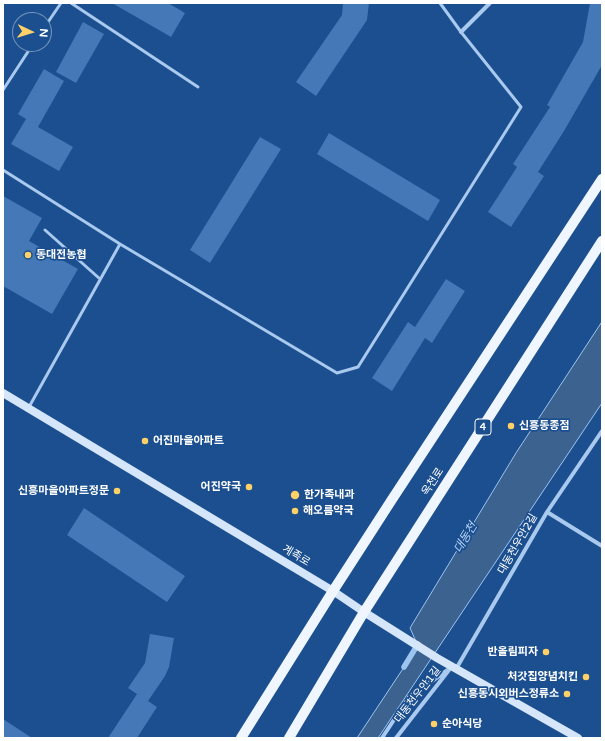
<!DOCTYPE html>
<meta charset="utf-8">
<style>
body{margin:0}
#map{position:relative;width:605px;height:741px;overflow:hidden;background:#1b4f8f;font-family:"Varela Round",sans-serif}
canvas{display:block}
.frame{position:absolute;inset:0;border:4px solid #fff;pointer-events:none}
.north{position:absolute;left:12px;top:12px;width:40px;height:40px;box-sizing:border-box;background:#1b4f8f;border:1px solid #7695bc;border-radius:50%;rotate:94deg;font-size:11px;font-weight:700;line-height:16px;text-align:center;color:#fff}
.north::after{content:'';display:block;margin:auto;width:14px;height:18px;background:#ffd166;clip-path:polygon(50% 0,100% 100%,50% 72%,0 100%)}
</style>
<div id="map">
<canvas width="605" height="741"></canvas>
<div class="frame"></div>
<div class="north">N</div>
</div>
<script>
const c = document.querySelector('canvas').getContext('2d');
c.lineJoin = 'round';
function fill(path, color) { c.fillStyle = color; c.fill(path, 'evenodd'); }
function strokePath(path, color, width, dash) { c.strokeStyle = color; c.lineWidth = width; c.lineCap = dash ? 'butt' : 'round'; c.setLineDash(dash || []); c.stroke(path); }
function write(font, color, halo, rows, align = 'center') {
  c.font = font + ' "Varela Round","Noto Sans KR",sans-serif'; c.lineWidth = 3.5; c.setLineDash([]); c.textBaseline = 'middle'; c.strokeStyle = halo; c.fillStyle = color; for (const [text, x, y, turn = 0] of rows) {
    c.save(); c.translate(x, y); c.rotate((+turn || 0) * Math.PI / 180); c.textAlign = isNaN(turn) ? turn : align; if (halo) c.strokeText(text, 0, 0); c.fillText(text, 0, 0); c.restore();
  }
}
const water = new Path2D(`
 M602 322V403L378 738H357L418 646 410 628 516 453Z`);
fill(water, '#3c6290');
strokePath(water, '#9cc4f0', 1);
strokePath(new Path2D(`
 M404 667 418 644`), '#9cc4f0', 5.5);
fill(new Path2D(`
 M112 3H168L185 13 171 37Z
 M343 3H369L367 20 316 96 296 82 342 15Z
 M590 3H602V65L564 131 538 172 544 176 511 227 488 212 517 167 513 164 550 107 547 105 583 42Z
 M83 22 104 34 76 83 56 72Z
 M44 69 64 81 38 127 73 147 59 171 11 144 26 119 18 114Z
 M329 133 440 200 428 221 317 154Z
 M260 137 281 149 210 263 190 250Z
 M3 196 42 218 29 241 78 269 52 314 3 286Z
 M446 279 465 291 432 343 425 338 392 391 372 378 408 322 415 327Z
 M84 508 185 576 167 602 67 535Z
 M150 634 174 638 169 667 165 676 148 701 157 707 137 738H108L137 694 128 688 145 663Z
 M3 719 32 738H3Z`), '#4478b7');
strokePath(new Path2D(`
 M71 3 198 87
 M44 28 61 3
 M3 90 33 44
 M3 170 120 244 337 373 358 367 521 107 461 32 440 3
 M45 230 100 279
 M29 407 120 244`), '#a9c9ee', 3);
strokePath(new Path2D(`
 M461 32 490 3
 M547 512 602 546
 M456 669 547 512 602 431
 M382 738 409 697 452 667
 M396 738 449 670`), '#a9c9ee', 4);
strokePath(new Path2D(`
 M3 393 333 591 364 612 437 658 578 738`), '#d6e6fa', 8);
strokePath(new Path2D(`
 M241 738 333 591 391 501 602 179
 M289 738 364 612 602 241`), '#f0f6ff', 10);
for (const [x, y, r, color] of [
 [28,255,4,"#ffd166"],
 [511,426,4,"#ffd166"],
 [145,441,4,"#ffd166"],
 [249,487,4,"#ffd166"],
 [117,491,4,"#ffd166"],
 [295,495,5,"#ffd166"],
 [295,511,4,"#ffd166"],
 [546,652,4,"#ffd166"],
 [586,677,4,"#ffd166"],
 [567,694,4,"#ffd166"],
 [434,724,4,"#ffd166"]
]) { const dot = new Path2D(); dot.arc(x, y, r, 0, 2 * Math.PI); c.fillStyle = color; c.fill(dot); strokePath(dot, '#1b4f8f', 1.5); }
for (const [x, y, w] of [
 [483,427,16]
]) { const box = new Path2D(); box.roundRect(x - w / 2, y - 8, w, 16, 3); c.fillStyle = '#1b4f8f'; c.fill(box); strokePath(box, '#fff', 1); }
write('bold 10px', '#fff', null, [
 ["4",483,427]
]);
write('bold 11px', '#fff', '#1b4f8f', [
 ["동대전농협",36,255],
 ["신흥동종점",519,426],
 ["어진마을아파트",153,441],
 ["어진약국",241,487,"right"],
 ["신흥마을아파트정문",109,491,"right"],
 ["한가족내과",304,495],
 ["해오름약국",303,511],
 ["반올림피자",538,652,"right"],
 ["처갓집양념치킨",578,677,"right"],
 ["신흥동시외버스정류소",559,694,"right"],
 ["순아식당",442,724]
], 'left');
write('11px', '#fff', '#1b4f8f', [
 ["옥천로",433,482,-57],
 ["대동천우안2길",518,544,-60],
 ["계족로",296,556,31],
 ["대동천우안1길",418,695,-52]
]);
write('italic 12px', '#b5d3f5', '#1b4f8f', [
 ["대동천",466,538,-59]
]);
</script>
